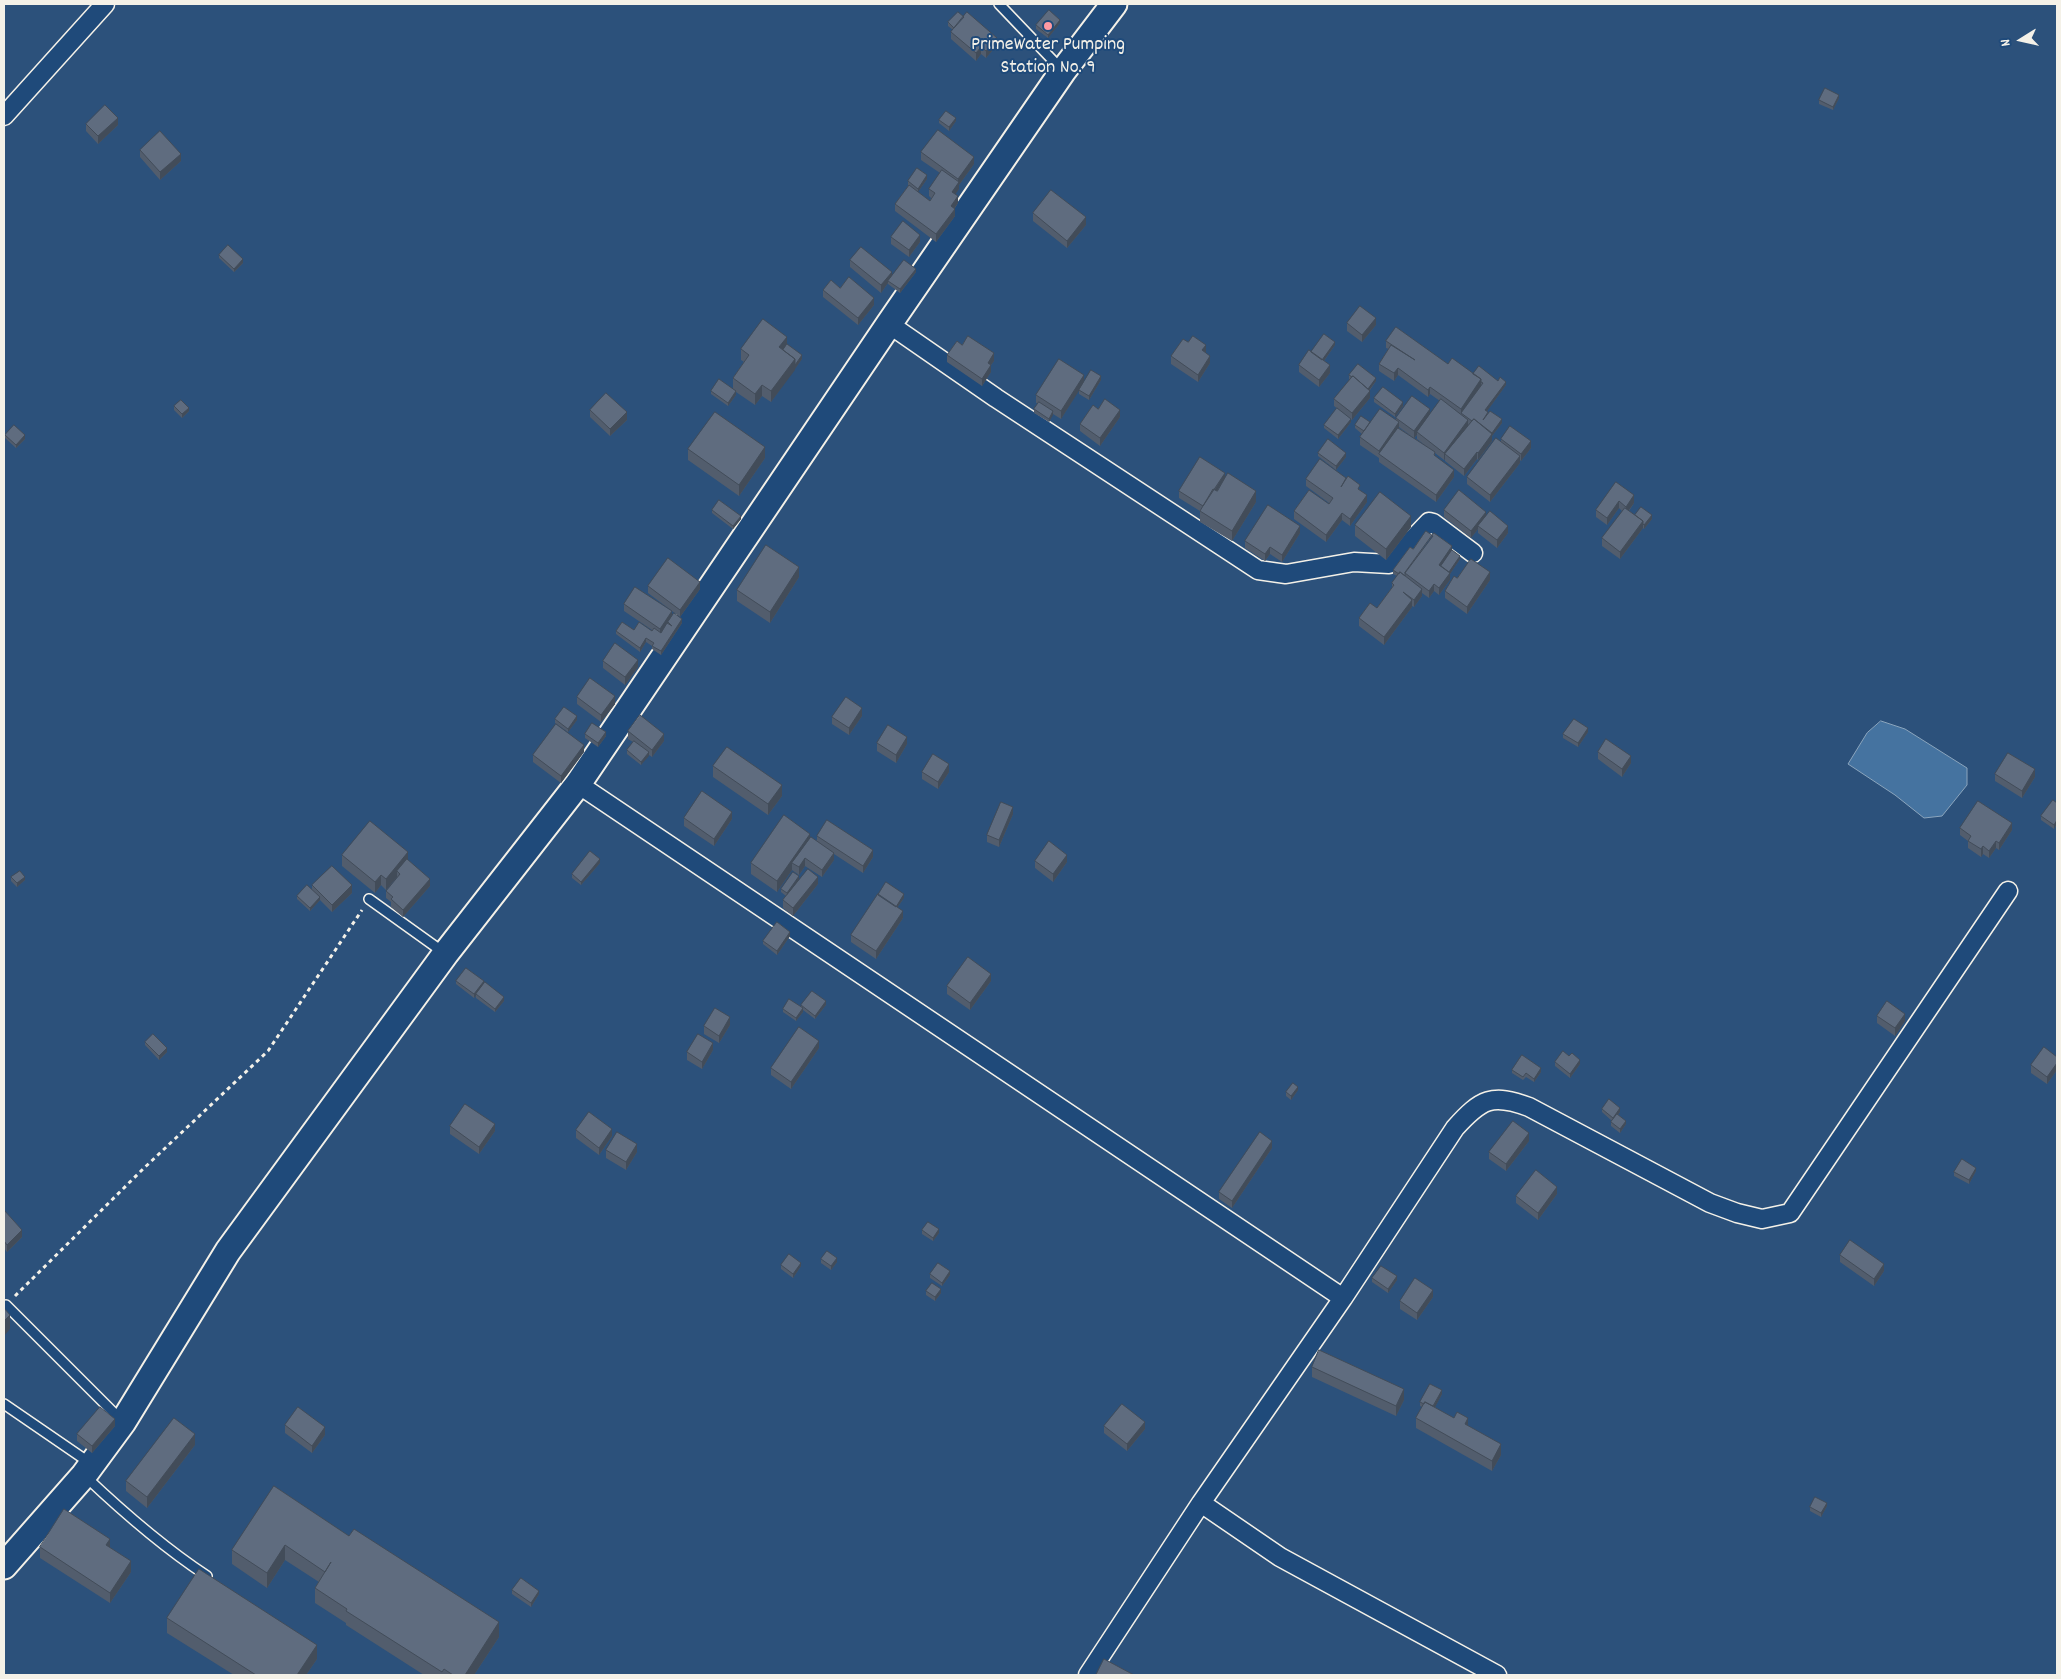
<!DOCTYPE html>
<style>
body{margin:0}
#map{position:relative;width:2061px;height:1679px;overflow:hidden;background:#2c517b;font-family:Dekko,sans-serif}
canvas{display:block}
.frame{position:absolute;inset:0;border:5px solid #f4f1e8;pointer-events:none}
.north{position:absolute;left:1996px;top:15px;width:50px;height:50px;-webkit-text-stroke:4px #1f4a7a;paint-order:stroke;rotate:260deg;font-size:14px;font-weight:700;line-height:20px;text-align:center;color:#f4f1e8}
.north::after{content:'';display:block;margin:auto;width:18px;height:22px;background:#f4f1e8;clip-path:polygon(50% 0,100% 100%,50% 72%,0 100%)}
</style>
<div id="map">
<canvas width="2061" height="1679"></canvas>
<div class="frame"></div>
<div class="north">N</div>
</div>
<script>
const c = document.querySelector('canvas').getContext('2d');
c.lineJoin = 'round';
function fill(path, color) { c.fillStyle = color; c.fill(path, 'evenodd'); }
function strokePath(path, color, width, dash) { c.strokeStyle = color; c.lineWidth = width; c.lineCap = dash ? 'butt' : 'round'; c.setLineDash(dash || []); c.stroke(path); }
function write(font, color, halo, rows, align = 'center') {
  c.font = font + ' Dekko,sans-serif'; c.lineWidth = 4; c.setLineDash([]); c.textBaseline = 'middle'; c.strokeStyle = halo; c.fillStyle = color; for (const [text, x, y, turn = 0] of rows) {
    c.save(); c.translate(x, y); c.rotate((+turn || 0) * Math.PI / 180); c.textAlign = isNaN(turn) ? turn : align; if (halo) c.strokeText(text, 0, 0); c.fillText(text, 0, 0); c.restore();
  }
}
const water = new Path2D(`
 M1881 721 1905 729 1967 768V785L1942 816 1924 818 1895 795 1848 764 1867 733Z`);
fill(water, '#4573a0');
strokePath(water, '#8ba5bd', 1);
const lane = new Path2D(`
 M999 4 1062 70
 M369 899 443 952
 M6 1305 121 1420
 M4 1404 90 1463
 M86 1477C124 1513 163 1547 207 1576`);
const street = new Path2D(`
 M4 116 105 4
 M889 324 996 398 1258 570 1286 574 1354 562 1389 564 1429 522 1433 523 1473 553
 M578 784 1343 1298
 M1201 1503 1280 1557 1497 1675
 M1088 1675 1201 1503 1343 1298 1455 1128C1481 1099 1492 1093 1529 1107L1710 1203 1737 1213 1762 1219 1790 1213 2008 891`);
const secondary = new Path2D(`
 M4 1566 84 1475 123 1422 228 1251 446 953 578 784 889 324 1063 71 1114 4`);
strokePath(lane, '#f4f1e8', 12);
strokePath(street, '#f4f1e8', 21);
strokePath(secondary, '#f4f1e8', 29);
strokePath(new Path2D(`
 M15 1296 143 1169 268 1051 362 910`), '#f4f1e8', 3, [4, 4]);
strokePath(lane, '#1f4a7a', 9);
strokePath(street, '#1f4a7a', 18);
strokePath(secondary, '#1f4a7a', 25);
fill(new Path2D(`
 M948 22 997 45 986 58 981 54 976 61 951 39V32L953 30 948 26Z
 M1060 23 1048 38 1036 29V25Z
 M1839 98 1833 110 1819 104V100Z
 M939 120 956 121 949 131 939 123Z
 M86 124 118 125 98 144 86 131Z
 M140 150 181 161 160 180 140 157Z
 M921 152 974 164 959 185V189L955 194 958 203 955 208V216L936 242 895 211V204L909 185H908V181L927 179 918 192 930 201 931 198 929 196V189L940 173 921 160Z
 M1033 213 1086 225 1067 248 1033 221Z
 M891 237 920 242 909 257 891 244Z
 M219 255 243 263 234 272 219 258Z
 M850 260 892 276 916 272 900 293 888 284V283L881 293 850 267Z
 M823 290 874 305 858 325 823 297Z
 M1347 323 1376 325 1362 342 1347 331Z
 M1386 341 1473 374 1498 381 1506 385 1487 411 1488 414 1502 423 1492 436V441L1478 460 1477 459 1464 476 1445 461V459L1444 460 1435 453V456L1454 477 1436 502 1379 462V458L1360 445V437L1362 434 1355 428V425L1396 420V418L1430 414 1440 401 1430 394 1428 397 1398 375 1394 381 1379 371V364L1389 349 1386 348ZM1399 427 1414 438 1417 435V439L1426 446 1399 428Z
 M1188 342 1206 352 1205 353 1210 363 1198 382 1171 364V356Z
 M787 345 802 359 771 402 762 396 755 405 736 392V395L728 406 711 394V391L733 388V378L744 362 741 360V349Z
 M962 345 994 361 991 365V372L982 386 947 362V355Z
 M1335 345 1324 361 1330 373 1319 387 1299 372V365L1311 352Z
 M1349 375 1376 381 1370 390V398L1352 420 1334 406V399L1350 379H1349Z
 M1101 380 1089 400 1079 394V390L1061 419 1053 414 1049 422 1034 413V409L1038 403H1036V395L1084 382Z
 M1374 398 1403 406 1395 417 1374 402Z
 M174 406 189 411 182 418 174 410Z
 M1098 409 1120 417 1100 446 1080 431V424Z
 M590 410 627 420 610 436 590 417Z
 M1351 422 1338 439 1324 428V425Z
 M5 435 25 439 16 448 5 438Z
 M1501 439 1531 448 1521 461 1520 460V463L1490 502 1467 484V477L1501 441Z
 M688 449 765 458 739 496 688 460Z
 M1318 453 1346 457 1336 470 1318 456Z
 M1225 478 1256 502 1232 541 1200 522V511L1179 498V491Z
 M1306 479 1346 480 1360 490 1367 502 1350 526 1342 520 1326 542 1294 519V511L1329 503 1306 486Z
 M1616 482 1634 503 1629 511 1635 515 1652 519 1644 529 1643 528 1620 559 1602 546V538L1622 511 1619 508 1607 525 1596 517V510Z
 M712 510 741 519 733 529 712 513Z
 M1444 510 1486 516 1508 533 1497 548 1478 533V529L1471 538 1444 517Z
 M1355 525 1411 527 1386 560 1355 536Z
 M1300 533 1282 562 1270 554 1265 561 1245 548V541Z
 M1413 549 1452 550 1460 559 1450 574V580L1439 595 1434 591 1429 598 1422 593V596L1414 607 1412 606V607L1384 645 1359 626V618L1377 608 1392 588V583L1397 576 1393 574V570Z
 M799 577 770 623 737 601V590Z
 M1457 578 1490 580 1467 614 1445 598V591Z
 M648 586 700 589 680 617 648 593Z
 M624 604 672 616 682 623 661 655 652 649V646L646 642 640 652 616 634V631L634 630H652L624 611Z
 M603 661 638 667 625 685 603 668Z
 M577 697 615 704 601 722 577 704Z
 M862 716 849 735 832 724V717Z
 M555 719 577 720 568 732 555 723Z
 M628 731 664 741 652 757 649 755 641 765 627 754V750L633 742 628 739Z
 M1588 732 1578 747 1563 738V734Z
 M585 734 606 736 598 747 585 738Z
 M877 743 907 744 896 763 877 751Z
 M584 752 561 783 533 762V755Z
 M1598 752 1631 763 1622 777 1598 759Z
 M713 766 782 796 768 815 713 777Z
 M922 772H949L938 789 922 779Z
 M1995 774 2035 777 2022 798 1995 781Z
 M2057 803V824L2054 829 2041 820V816Z
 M1013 814 999 847 987 842V835Z
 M684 818 732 819 714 846 684 826Z
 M1960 828 2012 830 1999 850 1996 848 1989 858 1983 854 1981 857 1968 848V841L1960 835Z
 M817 836 873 857 863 873 834 854V860L822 877 805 866 799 875 792 870 777 892 751 874V863L810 838 817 841Z
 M342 855 408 860 430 886 403 917 391 907V902L386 898V891L397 879V877L386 890 381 885 375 893 342 866Z
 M1035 861 1067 862 1053 882 1035 868Z
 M600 863 581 885 572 878V874Z
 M11 877 25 880 17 887 11 881Z
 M799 880 818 884 793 916 783 908V900L786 896 781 892V889Z
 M312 885 352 893 332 912 320 900 310 911 297 899V896L312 889Z
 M904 898 897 908 903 918 876 959 851 942V935Z
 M790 936 777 955 763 944V941Z
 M456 981 484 983 504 1001 495 1012 476 998V996L474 998 456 984Z
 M991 981 970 1010 947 994V986Z
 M801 1005H826L815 1019 803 1010V1012L796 1021 783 1012V1009L801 1007Z
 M1877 1016 1905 1021 1895 1036 1877 1023Z
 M730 1025 719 1043 704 1034V1026Z
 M145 1042 167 1052 159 1060 145 1045Z
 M819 1048 791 1089 771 1075V1068Z
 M713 1050 702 1069 687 1060V1052Z
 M1569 1056 1580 1064 1570 1078 1555 1066V1062Z
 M2057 1057V1070L2047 1084 2031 1073V1065Z
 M1512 1070 1541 1072 1534 1082 1526 1077 1523 1080 1512 1073Z
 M1298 1090 1291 1100 1286 1096V1092Z
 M1602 1109 1620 1112 1618 1115 1626 1124 1620 1133 1611 1126V1122L1612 1121 1602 1112Z
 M450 1126 495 1131 479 1154 450 1134Z
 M576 1130 612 1136 599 1155 576 1138Z
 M1529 1141 1506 1171 1489 1159V1152Z
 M1272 1148 1232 1208 1219 1199V1192Z
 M606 1150 637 1152 626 1170 606 1158Z
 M1976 1171 1969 1184 1954 1176V1172Z
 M1557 1194 1538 1220 1516 1203V1196Z
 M4 1210 22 1237 7 1252 4 1248Z
 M922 1230 939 1233 933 1241 922 1234Z
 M1840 1255 1884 1271 1874 1286 1840 1262Z
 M821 1259 837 1262 831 1270 821 1263Z
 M781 1265 801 1266 793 1278 781 1269Z
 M930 1274 950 1275 942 1286 930 1278Z
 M1372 1278 1397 1280 1388 1293 1372 1282Z
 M926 1291 941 1293 935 1301 926 1295Z
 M1433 1297 1417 1320 1400 1309V1301Z
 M1312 1367 1404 1400 1396 1416 1312 1377Z
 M1442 1394 1435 1407 1501 1455 1492 1471 1416 1428V1418L1422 1407 1420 1406V1402Z
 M285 1425 325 1435 312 1453 285 1433Z
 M115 1426 92 1453 77 1441V1434Z
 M1104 1426 1145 1429 1127 1451 1104 1433Z
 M195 1445 147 1508 126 1491V1481Z
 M274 1486 499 1637 474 1675H424L346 1625V1623L315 1603V1588L319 1582 285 1560 267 1588 232 1564V1550Z
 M1827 1506 1821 1517 1810 1511V1507Z
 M40 1547 110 1548 131 1572 110 1603 40 1558Z
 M512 1590 539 1594 531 1607 512 1594Z
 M167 1618 317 1659 306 1675H234L167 1633Z`), '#525d6d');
fill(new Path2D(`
 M1060 20V23L1048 38V35Z
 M997 38V45L986 58V51Z
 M981 47V54L976 61V53Z
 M1839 95V98L1833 110V107Z
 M118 118V125L98 144V136Z
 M956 118V121L949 131V127Z
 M181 154V161L160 180V172Z
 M974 157V164L959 185V189L952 199V192L958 182V179Z
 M927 175V179L918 192V189Z
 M958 196V203L951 213V206Z
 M955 209V216L936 242V234Z
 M1086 217V225L1067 248V241Z
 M920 235V242L909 257V250Z
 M243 259V263L234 272V269Z
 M916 269V272L900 293V289Z
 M892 272V279L888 281V283L881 293V285Z
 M874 298V305L858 325V318Z
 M1376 318V325L1362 342V335Z
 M787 337V347L781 355 779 347Z
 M1335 342V345L1321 365V361Z
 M1206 345V352L1202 358V350Z
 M994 353V361L991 365V372L982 386V379L988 363Z
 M802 355V359L795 369V365Z
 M1210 356V363L1198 382V375Z
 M795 359V370L771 402V391Z
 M1330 365V373L1319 387V380Z
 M1398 368V375L1394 381V373Z
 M1084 375V383L1061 419V411Z
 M1101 376V380L1089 400V396Z
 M1376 378V381L1367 393V389Z
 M1481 379V387L1461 413V409Z
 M1506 382V385L1485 414V410Z
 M762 385V396L755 405V394Z
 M1430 387V394L1428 397V390Z
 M736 391V395L728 406V403Z
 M1370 391V398L1352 420V413Z
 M1403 402V406L1395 417V414Z
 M189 408V411L182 418V414Z
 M1430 409V417L1417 432V435L1414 438V431Z
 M1120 410V417L1100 446V438Z
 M1053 411V415L1049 422V419Z
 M627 412V420L610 436V429Z
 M1351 419V422L1338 439V435Z
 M1502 419V423L1492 436V441L1478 460V453Z
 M1468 420V427L1445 454V459L1444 460V453Z
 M1399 422V430L1379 454V451Z
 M25 435V439L16 448V445Z
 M1531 441V448L1521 461V454Z
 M765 447V458L739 496V485Z
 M1477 452V459L1464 476V469Z
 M1346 453V457L1336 470V466Z
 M1520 456V463L1490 502V495Z
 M1454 470V477L1436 502V495Z
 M1225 473V480L1204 514V507Z
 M1256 491V502L1232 541V531Z
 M1367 495V502L1350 526V519Z
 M1634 495V503L1626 514V507Z
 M1619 501V508L1607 525V518Z
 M1486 512V519L1478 526V529L1471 538V531Z
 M1342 513V520L1326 542V535Z
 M1652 515V519L1644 529V525Z
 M741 516V519L733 529V526Z
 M1411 516V527L1386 560V549Z
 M1643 521V528L1620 559V552Z
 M1300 526V533L1282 562V555Z
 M1508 526V533L1497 548V540Z
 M1452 546V554L1442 567 1439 565Z
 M1270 547V554L1265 561V554Z
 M1460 556V559L1450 574V580L1439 595V588L1449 572Z
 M799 567V577L770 623V612Z
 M1490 572V580L1467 614V607Z
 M700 582V589L680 617V610Z
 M1434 584V591L1429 598V591Z
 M1422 589V596L1414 607V600Z
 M1412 600V607L1384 645V637Z
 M672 611V619L668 622V625L660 636V629Z
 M682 619V623L661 655V651Z
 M646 638V642L640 652V648Z
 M638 660V667L625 685V677Z
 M615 696V704L601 722V715Z
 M862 708V716L849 735V728Z
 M577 716V720L568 732V729Z
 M1588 728V732L1578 747V743Z
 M606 732V736L598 747V743Z
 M664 734V741L652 757V750Z
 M907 737V744L896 763V755Z
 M584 745V752L561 783V776Z
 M649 752V756L641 765V762Z
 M1631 756V763L1622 777V769Z
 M949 764V772L938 789V782Z
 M2035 769V777L2022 798V791Z
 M782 785V796L768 815V804Z
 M1013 807V814L999 847V840Z
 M732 812V819L714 846V839Z
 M2057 820V824L2054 829V825Z
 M2012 823V830L1999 850V843Z
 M810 834V844L792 863V870L777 892V881Z
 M1996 841V848L1989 858V851Z
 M1983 846V854L1981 857V849Z
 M873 850V857L863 873V866Z
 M408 852V863L397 871V877L386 890V879Z
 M834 853V860L822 877V870Z
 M1067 855V862L1053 882V874Z
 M805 858V866L799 875V867Z
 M600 859V863L581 885V882Z
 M381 875V885L375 893V882Z
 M799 876V880L787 897V893Z
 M25 877V880L17 887V883Z
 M818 877V884L793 916V908Z
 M430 879V886L403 917V910Z
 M352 885V893L332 912V905Z
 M904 894V898L894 912V909Z
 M320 897V900L310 911V908Z
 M903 911V918L876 959V951Z
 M790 932V936L777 955V951Z
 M991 974V981L970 1010V1003Z
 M484 981V985L476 994V996L474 998V994Z
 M504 997V1001L495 1012V1009Z
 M826 1001V1005L815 1019V1016Z
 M803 1008V1012L796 1021V1018Z
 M1905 1014V1021L1895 1036V1028Z
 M730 1017V1025L719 1043V1036Z
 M819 1041V1048L791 1089V1082Z
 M713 1043V1050L702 1069V1062Z
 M167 1048V1052L159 1060V1056Z
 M1580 1060V1064L1570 1078V1074Z
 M2057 1063V1070L2047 1084V1077Z
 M1541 1068V1072L1534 1082V1079Z
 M1298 1087V1090L1291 1100V1096Z
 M1620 1108V1112L1613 1121V1118Z
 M1626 1121V1124L1620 1133V1129Z
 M495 1124V1131L479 1154V1147Z
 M612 1129V1136L599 1155V1148Z
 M1529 1133V1141L1506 1171V1164Z
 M1272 1141V1148L1232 1208V1201Z
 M637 1144V1152L626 1170V1162Z
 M1976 1168V1171L1969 1184V1180Z
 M1557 1187V1194L1538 1220V1213Z
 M939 1229V1233L933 1241V1238Z
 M22 1230V1237L7 1252V1245Z
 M837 1258V1262L831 1270V1266Z
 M801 1263V1266L793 1278V1274Z
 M1884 1264V1271L1874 1286V1279Z
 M950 1271V1275L942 1286V1283Z
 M1397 1276V1280L1388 1293V1289Z
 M941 1289V1293L935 1301V1297Z
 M1433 1290V1297L1417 1320V1313Z
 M10 1315V1329L4 1336V1321Z
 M1404 1389V1400L1396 1416V1406Z
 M1442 1390V1394L1432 1413V1409Z
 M1468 1418V1429L1465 1424Z
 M115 1419V1426L92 1453V1446Z
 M1145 1422V1429L1127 1451V1444Z
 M325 1427V1435L312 1453V1446Z
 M195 1434V1445L147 1508V1497Z
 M1501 1444V1455L1492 1471V1461Z
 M1827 1503V1506L1821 1517V1513Z
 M110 1539V1550L106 1545Z
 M285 1545V1560L267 1588V1573Z
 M131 1561V1572L110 1603V1593Z
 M539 1591V1594L531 1607V1603Z
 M499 1622V1637L474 1675H465Z
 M317 1645V1659L306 1675H297Z`), '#424c59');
const building = new Path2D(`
 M1049 10 1060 20 1048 35 1036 25Z
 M958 12 964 17 954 28 948 22Z
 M967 12 997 38 986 51 981 47 976 53 951 32Z
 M1825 88 1839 95 1833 107 1819 100Z
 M105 105 118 118 98 136 86 124Z
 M946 111 956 118 949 127 939 120Z
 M938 130 974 157 958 179 921 152Z
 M160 131 181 154 160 172 140 150Z
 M917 168 927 175 918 189 908 181Z
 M942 170 959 182 952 192 958 196 951 206 955 209 936 234 895 204 909 185 930 201 935 193 929 189Z
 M1051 190 1086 217 1067 241 1033 213Z
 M903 221 920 235 909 250 891 237Z
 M228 245 243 259 234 269 219 255Z
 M861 247 892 272 881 285 850 260Z
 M904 260 916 269 900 289 888 281Z
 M849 277 874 298 858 318 823 290 831 280 840 288Z
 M1360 306 1376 318 1362 335 1347 323Z
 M763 319 787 337 779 347 795 359 771 391 762 385 755 394 733 378 749 355 741 349Z
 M1396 327 1448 364 1452 358 1481 379 1461 409 1430 387 1428 390 1398 368 1394 373 1379 364 1391 345 1415 360 1386 341Z
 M1324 334 1335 342 1322 360 1311 352Z
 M968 336 994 353 988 363 991 365 982 379 947 355 957 341 962 345Z
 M1193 336 1206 345 1202 350 1210 356 1198 375 1171 356 1183 339 1188 342Z
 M787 344 802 355 795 365V359L783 350Z
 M1309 350 1330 365 1319 380 1299 365Z
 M1059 359 1084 375 1061 411 1036 395Z
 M1358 364 1376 378 1368 389 1353 376 1352 377 1349 375Z
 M1479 366 1498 381 1500 377 1506 382 1485 410 1488 412 1483 420 1490 411 1502 419 1492 433 1474 419 1472 421 1461 413 1483 383 1481 382V379L1473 374Z
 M1091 370 1101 376 1089 396 1079 390Z
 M1353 376 1370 391 1352 413 1334 399Z
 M719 379 736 391 728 403 711 391Z
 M1383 387 1403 402 1395 414 1374 398Z
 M606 393 627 412 610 429 590 410Z
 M1412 396 1430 409 1414 431 1396 418Z
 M1105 399 1120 410 1100 438 1080 424 1093 405 1098 409Z
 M1441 399 1468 420 1444 453 1417 432Z
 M181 400 189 408 182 414 174 406Z
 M1039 402 1053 411 1049 419 1034 409Z
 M1337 408 1351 419 1338 435 1324 425Z
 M1380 409 1399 422 1379 451 1360 437Z
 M715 412 765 447 739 485 688 449Z
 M1361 416 1370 422 1364 431 1355 425Z
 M1474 419 1492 434 1478 453 1477 452 1464 469 1445 454Z
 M14 425 25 435 16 445 5 435Z
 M1510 426 1531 441 1521 454 1501 439Z
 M1398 428 1435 452 1434 455 1454 470 1436 495 1379 454Z
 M1496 438 1520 456 1490 495 1467 477Z
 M1328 439 1346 453 1336 466 1318 453Z
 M1200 457 1225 473 1203 506 1179 491Z
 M1320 459 1346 478 1341 487 1348 476 1360 485 1358 489 1367 495 1350 519 1342 513 1326 535 1294 511 1309 490 1329 504 1333 498 1306 479Z
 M1228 473 1256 491 1232 531 1200 511 1213 489 1217 491Z
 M1616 482 1634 495 1626 507 1619 501 1607 518 1596 510Z
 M1459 490 1486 512 1471 531 1444 510Z
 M1380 492 1411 516 1386 549 1355 525Z
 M719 500 741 516 733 526 712 510Z
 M1268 505 1300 526 1282 555 1270 547 1265 554 1245 541Z
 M1641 507 1652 515 1644 525 1643 524V521L1635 515Z
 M1625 508 1643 521 1620 552 1602 538Z
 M1490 511 1508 526 1497 540 1478 526Z
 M1426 531 1433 536 1405 573V576L1400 572 1399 574 1393 570 1410 547 1413 549Z
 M1434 533 1452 546 1439 565 1450 573 1439 588 1434 584 1429 591 1405 573Z
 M766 545 799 567 770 612 737 590Z
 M1452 550 1460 556 1449 572 1441 566Z
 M668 558 700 582 680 610 648 586Z
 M1471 559 1490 572 1467 607 1445 591 1454 576 1457 578Z
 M1400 572 1422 589 1414 600 1403 592 1412 600 1384 637 1359 618 1370 603 1377 608 1394 585 1392 583Z
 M635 587 672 611 660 629 624 604Z
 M674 613 682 619 661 651 652 646 654 643 646 638 640 648 616 631 622 622 634 630 639 622 652 631 654 628 661 633 667 623 672 626 668 622Z
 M615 643 638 660 625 677 603 661Z
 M590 678 615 696 601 715 577 697Z
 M846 697 862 708 849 728 832 717Z
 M564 707 577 716 568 729 555 719Z
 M640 715 664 734 652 750 628 731Z
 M1574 719 1588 728 1578 743 1563 734Z
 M592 723 606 732 598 743 585 734Z
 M556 724 584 745 561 776 533 755Z
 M888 725 907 737 896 755 877 743Z
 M1606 739 1631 756 1622 769 1598 752Z
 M634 741 649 752 641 762 627 750Z
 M727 747 782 785 768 804 713 766Z
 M2008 753 2035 769 2022 791 1995 774Z
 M933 754 949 764 938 782 922 772Z
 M702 791 732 812 714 839 684 818Z
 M2053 800 2057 803V820L2054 825 2041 816Z
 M1978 801 2012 823 1999 843 1996 841 1989 851 1983 846 1981 849 1968 841 1971 836 1960 828Z
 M1001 802 1013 807 999 840 987 835Z
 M784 815 810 834 777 881 751 863Z
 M827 820 873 850 863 866 817 836Z
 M370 821 408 852 386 879 381 875 375 882 342 855Z
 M811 837 834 853 822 870 805 858 799 867 792 863Z
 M1049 841 1067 855 1053 874 1035 861Z
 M590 851 600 859 581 882 572 874Z
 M407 859 430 879 403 910 391 899 393 897 386 891 400 874 397 871Z
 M332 866 352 885 332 905 312 885Z
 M808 869 818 877 793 908 783 900Z
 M20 871 25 877 17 883 11 877Z
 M793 872 799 876 787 893 781 889Z
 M886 882 904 894 896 907 878 895Z
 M307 885 320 897 310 908 297 896Z
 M878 894 903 911 876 951 851 935Z
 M777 922 790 932 777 951 763 941Z
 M968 957 991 974 970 1003 947 986Z
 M466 968 484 981 474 994 456 981Z
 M485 982 504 997 495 1009 476 994Z
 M812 991 826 1001 815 1016 801 1005Z
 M789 999 803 1008 796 1018 783 1009Z
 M1887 1001 1905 1014 1895 1028 1877 1016Z
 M715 1008 730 1017 719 1036 704 1026Z
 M799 1027 819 1041 791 1082 771 1068Z
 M153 1034 167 1048 159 1056 145 1042Z
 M698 1034 713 1043 702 1062 687 1052Z
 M2044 1047 2057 1057V1063L2047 1077 2031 1065Z
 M1563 1051 1569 1056 1572 1053 1580 1060 1570 1074 1555 1062Z
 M1522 1055 1541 1068 1534 1079 1526 1073 1523 1077 1512 1070Z
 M1293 1083 1298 1087 1291 1096 1286 1092Z
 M1609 1099 1620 1108 1613 1118 1602 1109Z
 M465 1104 495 1124 479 1147 450 1126Z
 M589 1112 612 1129 599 1148 576 1130Z
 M1617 1114 1626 1121 1620 1129 1611 1122Z
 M1513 1121 1529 1133 1506 1164 1489 1152Z
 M617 1132 637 1144 626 1162 606 1150Z
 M1260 1132 1272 1141 1232 1201 1219 1192Z
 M1962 1159 1976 1168 1969 1180 1954 1172Z
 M1536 1170 1557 1187 1538 1213 1516 1196Z
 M4 1210 22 1230 7 1245 4 1241Z
 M928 1222 939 1229 933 1238 922 1230Z
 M1850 1240 1884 1264 1874 1279 1840 1255Z
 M827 1251 837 1258 831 1266 821 1259Z
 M789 1254 801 1263 793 1274 781 1265Z
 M938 1263 950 1271 942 1283 930 1274Z
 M1381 1266 1397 1276 1388 1289 1372 1278Z
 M1415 1278 1433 1290 1417 1313 1400 1301Z
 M932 1283 941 1289 935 1297 926 1291Z
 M4 1308 10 1315 4 1321Z
 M1319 1350 1404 1389 1396 1406 1312 1367Z
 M1430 1384 1442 1390 1433 1406 1425 1402 1424 1404 1420 1402Z
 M1425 1402 1454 1418 1457 1412 1468 1418 1465 1424 1501 1444 1492 1461 1416 1418Z
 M1122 1404 1145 1422 1127 1444 1104 1426Z
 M100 1407 115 1419 92 1446 77 1434Z
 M298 1407 325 1427 312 1446 285 1425Z
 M174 1418 195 1434 147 1497 126 1481Z
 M274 1486 349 1536 354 1529 499 1622 465 1675H453L444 1669 442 1672 346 1611 347 1609 315 1588 331 1562 325 1572 285 1545 267 1573 232 1550Z
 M1815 1497 1827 1503 1821 1513 1810 1507Z
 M64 1509 110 1539 106 1545 131 1561 110 1593 40 1547Z
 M199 1569 317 1645 297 1675H256L167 1618Z
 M521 1578 539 1591 531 1603 512 1590Z
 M1104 1659 1134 1675H1096Z`);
fill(building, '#5f6c7f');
strokePath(building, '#424c59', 1);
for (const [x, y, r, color] of [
 [1048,26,5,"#ff9aa2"]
]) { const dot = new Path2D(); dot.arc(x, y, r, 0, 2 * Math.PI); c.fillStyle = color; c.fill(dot); strokePath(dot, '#1f4a7a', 2); }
write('20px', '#f4f1e8', '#1f4a7a', [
 ["PrimeWater Pumping",1048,46],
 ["Station No. 9",1048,69]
]);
</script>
